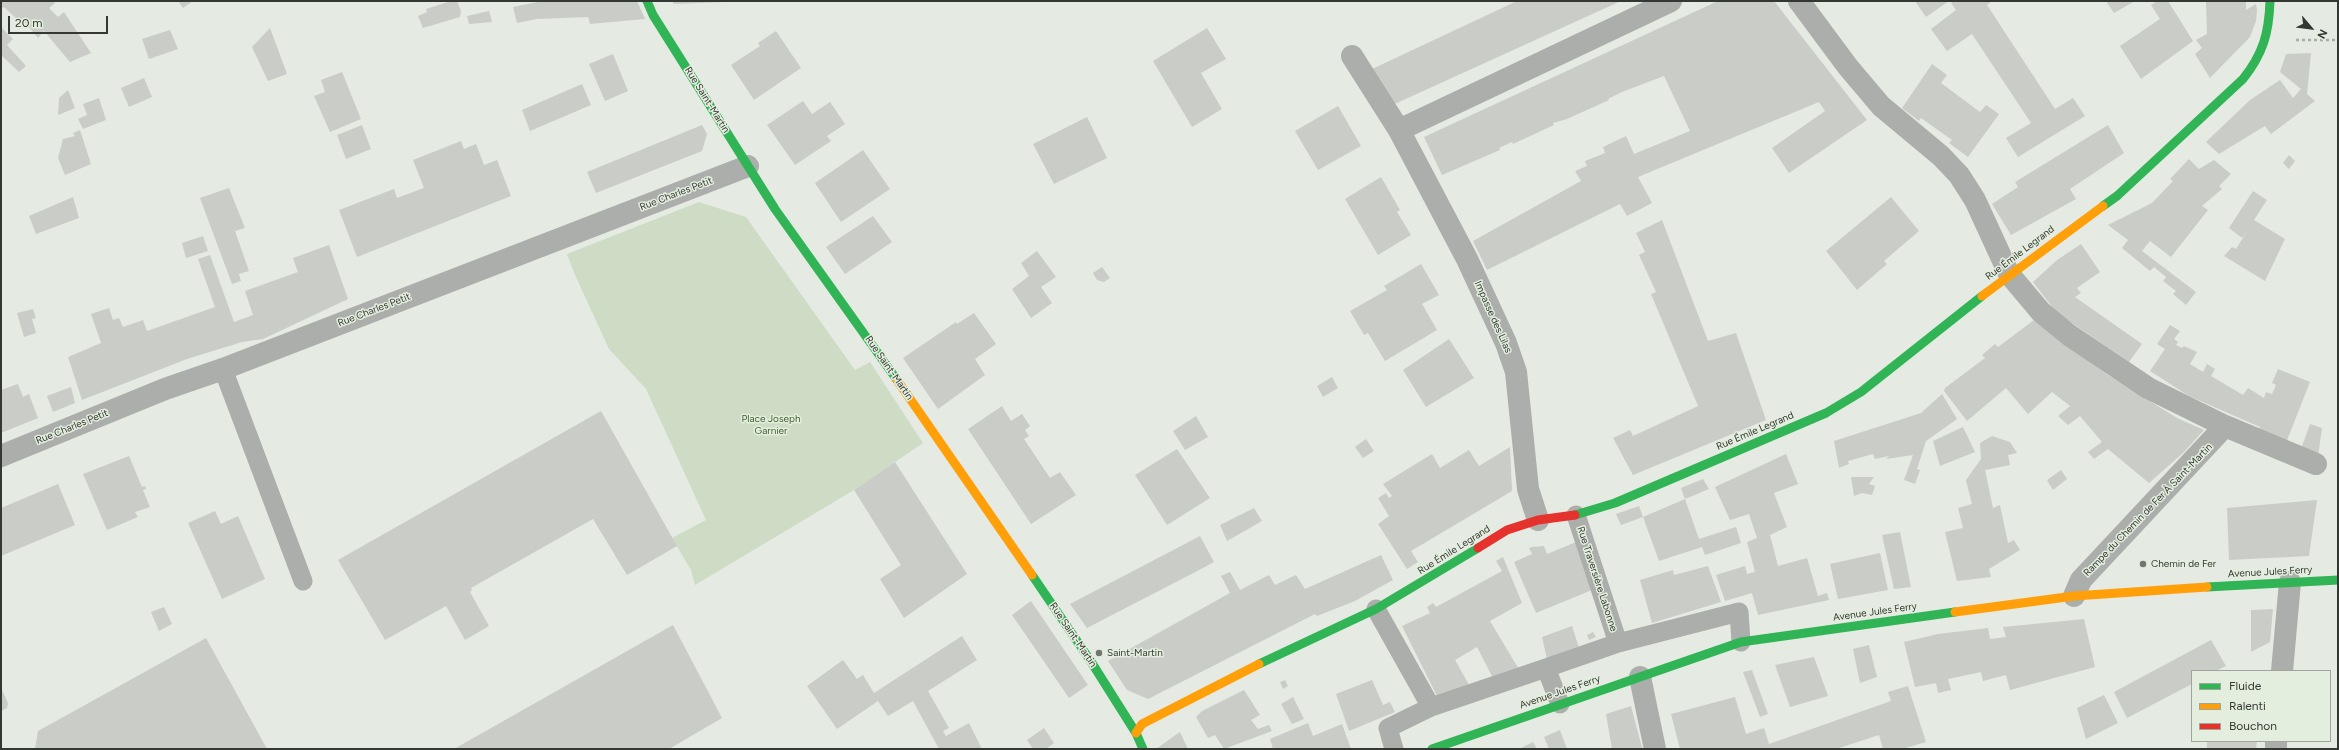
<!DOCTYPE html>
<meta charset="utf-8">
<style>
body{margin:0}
#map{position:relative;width:2339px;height:750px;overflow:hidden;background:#e5eae2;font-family:Figtree,sans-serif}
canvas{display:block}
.frame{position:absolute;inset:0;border:2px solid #343832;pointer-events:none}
.legend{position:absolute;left:2191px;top:670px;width:140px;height:72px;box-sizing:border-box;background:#e4eedf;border:1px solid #9ea59a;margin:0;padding:5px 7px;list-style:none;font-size:12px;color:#343832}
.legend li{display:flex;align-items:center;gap:8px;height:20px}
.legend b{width:20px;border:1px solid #9ea59a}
.north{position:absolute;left:2291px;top:8px;width:40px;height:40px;-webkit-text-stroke:3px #e4eedf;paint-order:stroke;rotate:118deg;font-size:11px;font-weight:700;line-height:16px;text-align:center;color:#343832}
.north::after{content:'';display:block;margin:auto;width:14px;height:18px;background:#343832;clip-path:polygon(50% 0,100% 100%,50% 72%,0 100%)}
.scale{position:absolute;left:8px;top:16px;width:100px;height:18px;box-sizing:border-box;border:2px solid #343832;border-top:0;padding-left:5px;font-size:12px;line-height:14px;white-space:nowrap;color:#343832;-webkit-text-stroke:3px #e4eedf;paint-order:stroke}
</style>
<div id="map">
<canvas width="2339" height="750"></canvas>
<div class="frame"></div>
<ul class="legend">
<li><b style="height:5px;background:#30b455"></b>Fluide</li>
<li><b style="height:5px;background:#ff9f0a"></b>Ralenti</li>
<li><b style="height:5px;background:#e5322d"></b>Bouchon</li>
</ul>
<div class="north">N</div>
<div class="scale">20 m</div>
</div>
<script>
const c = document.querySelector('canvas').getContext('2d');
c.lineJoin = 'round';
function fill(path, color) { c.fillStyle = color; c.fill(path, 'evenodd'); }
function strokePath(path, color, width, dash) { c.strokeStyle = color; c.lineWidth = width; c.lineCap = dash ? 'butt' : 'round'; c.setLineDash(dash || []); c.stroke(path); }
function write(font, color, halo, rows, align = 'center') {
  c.font = font + ' Figtree,sans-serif'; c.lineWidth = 3; c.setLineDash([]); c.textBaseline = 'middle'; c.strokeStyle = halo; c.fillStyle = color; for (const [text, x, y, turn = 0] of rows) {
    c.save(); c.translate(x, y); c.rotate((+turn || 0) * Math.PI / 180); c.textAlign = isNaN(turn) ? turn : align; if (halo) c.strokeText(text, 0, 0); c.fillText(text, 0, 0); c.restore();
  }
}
fill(new Path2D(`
 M699 202 746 217 855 370 870 362 923 443 854 490 695 585 691 570 672 538 706 520 646 389 609 349 575 275 567 254Z`), '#cedcc6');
fill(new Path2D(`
 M1 1H53L55 3 49 8 58 17 64 12 91 53 70 62 44 31 38 38 22 19 20 22 4 7 1 9Z
 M178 1H193L183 8Z
 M451 1H457L461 11 460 17 423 28 418 16 427 12 426 9Z
 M543 1H637L645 19 590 24 588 17 537 19 517 23 513 7Z
 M672 1H724V2L674 4Z
 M1517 1H1621L1388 107 1370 70Z
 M1718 1H1774L1867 120 1789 173 1772 148 1825 111 1819 102 1638 177 1652 203 1627 216 1620 204 1487 270 1473 241 1581 181 1575 171 1587 166 1585 161 1605 153 1603 147 1626 136 1634 154 1690 131 1664 76 1622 92 1608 99 1609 100 1567 119 1553 123 1554 125 1513 144 1512 142 1499 148 1500 150 1442 175 1424 137Z
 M1915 1H1949L1926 17Z
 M1954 1H1992L1987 5 2055 109 2073 98 2085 116 2018 157 2006 138 2031 123 1972 34 1947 51 1931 29 1956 10 1951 3Z
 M2106 1H2135L2114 13Z
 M2157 1H2168L2193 41 2141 79 2120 46 2160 19 2151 5Z
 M2206 1H2246V10L2256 4 2257 10 2256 21 2250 37 2210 78 2195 54 2202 48 2196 40 2207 34Z
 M489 11 492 22 469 24 467 16Z
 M1 27 13 39 7 45 26 66 19 72 1 55Z
 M270 28 287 74 268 81 252 47Z
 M1207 28 1226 59 1201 73 1222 109 1192 127 1153 61Z
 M170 30 178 49 149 59 142 39Z
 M776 31 801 68 754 100 731 65 760 46 758 43Z
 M2311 53 2307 94 2315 101 2271 134 2265 126 2219 154 2206 142 2250 100 2280 80 2293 98 2301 89 2280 72 2286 54Z
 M613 54 628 91 605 101 589 64Z
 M1932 64 1947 75 1941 83 1980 112 1986 105 1999 114 1968 157 1949 143 1952 140 1921 118 1919 121 1902 108Z
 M342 72 361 119 330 132 314 96 325 92 321 80Z
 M144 78 152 97 129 107 121 88Z
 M582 84 591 105 530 131 522 110Z
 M68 90 75 108 58 115 59 98Z
 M99 98 106 120 83 129 78 119 87 115 83 104Z
 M803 101 812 114 830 102 845 124 827 136 831 141 795 165 767 125Z
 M1338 106 1361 146 1318 170 1295 131Z
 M1087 117 1107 158 1054 184 1033 144Z
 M362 125 371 149 346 159 337 135Z
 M702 125 707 134 702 151 596 193 587 172Z
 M2108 125 2124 153 2070 189 2076 199 2011 235 1992 204 2018 187 2015 182Z
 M80 130 91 164 65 175 58 158 63 139 75 136 73 133Z
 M461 141 464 149 476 144 484 165 497 160 511 196 357 257 339 210 394 189 397 198 424 188 413 160Z
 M863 150 890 189 841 222 815 183Z
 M2289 155 2295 161 2289 169 2283 163Z
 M2189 159 2199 169 2214 160 2231 174 2219 186 2222 189 2202 206 2208 210 2171 257 2150 241 2142 251 2196 292 2186 305 2173 294 2176 291 2163 281 2166 277 2154 267 2150 271 2122 248 2128 240 2108 225 2152 203 2173 181 2170 179Z
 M1381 177 1400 210 1397 212 1411 235 1378 255 1345 199Z
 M229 188 245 228 235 231 249 271 239 274 241 281 232 284 200 198Z
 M2253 191 2267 200 2254 220 2285 239 2265 281 2224 256 2232 247 2236 249 2247 231 2242 238 2229 228Z
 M73 197 79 218 36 234 29 216Z
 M1891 197 1919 231 1884 261 1887 264 1857 290 1826 251Z
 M873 216 892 242 845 274 826 247Z
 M1662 220 1708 341 1736 333 1766 420 1633 475 1613 438 1630 430 1633 436 1698 406 1651 294 1656 292 1639 255 1645 252 1636 233Z
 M203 236 208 251 186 258 182 243Z
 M2081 244 2100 272 2077 288 2081 293 2075 297 2142 344 2129 362 2056 312 2033 282 2057 260Z
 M329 245 348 299 263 339 242 342 187 359 82 400 68 357 101 343 91 314 109 308 113 320 119 318 123 327 143 320 147 331 215 307 198 259 210 255 234 322 253 315 245 291 298 272 293 258Z
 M1037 251 1056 277 1041 287 1052 303 1031 318 1012 289 1029 276 1021 263Z
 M1421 264 1439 295 1422 304 1437 330 1385 361 1368 333 1364 335 1350 311 1387 290 1384 286Z
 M1102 267 1110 278 1104 282 1097 280 1093 273Z
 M33 309 36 318 32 319 36 333 24 337 17 313Z
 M974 313 996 344 975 359 985 375 938 409 903 358 956 322 957 324Z
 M2034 320 2108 375 2177 418 2204 430 2183 453 2149 483 2108 449 2094 459 2088 452 2102 442 2080 416 2068 425 2058 416 2070 406 2052 392 2028 414 2006 388 1967 421 1944 391 1945 388 1985 358 1982 355 1995 344 1998 347Z
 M2170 325 2180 331 2174 339 2178 342 2176 345 2182 348 2184 346 2197 352 2190 364 2203 372 2207 364 2215 369 2211 376 2243 395 2248 388 2264 398 2266 392 2272 394 2276 385 2272 383 2278 369 2310 382 2286 443 2258 432 2260 427 2189 396 2150 371 2165 349 2157 344Z
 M1449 339 1474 378 1426 407 1403 370Z
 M1332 377 1338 388 1323 397 1317 386Z
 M18 384 23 397 29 394 38 418 1 433V390Z
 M71 387 75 403 53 412 47 396Z
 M1942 394 1957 419 1926 441 1917 469 1920 470 1915 484 1904 480 1913 455 1886 459 1889 456 1875 459 1873 454 1848 461 1849 464 1839 468 1834 441 1921 413Z
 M1002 406 1011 421 1022 414 1030 426 1025 430 1029 436 1024 439 1050 478 1060 472 1076 495 1031 524 968 429Z
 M601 411 677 546 627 575 593 519 471 588 472 590 470 592 489 626 465 640 446 606 385 640 338 560Z
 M1196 416 1208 437 1185 450 1173 431Z
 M2310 424 2322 428 2318 457 2301 449Z
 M1963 427 1975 452 1940 466 1933 441Z
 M1992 436 2010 442 2017 453 2008 455 2010 465 1985 470 1993 508 2000 505 2008 543 2014 540 2020 550 1989 569 1991 577 1957 581 1945 532 1963 528 1958 508 1972 504 1966 480 1981 459 1980 443Z
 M1366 439 1374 451 1363 458 1355 447Z
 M1510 447 1512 491 1411 551 1418 562 1407 569 1378 524 1389 516 1378 498 1386 493 1389 498 1392 496 1383 484 1432 454 1440 468 1469 450 1479 466Z
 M1177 449 1210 498 1167 525 1135 475Z
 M1786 454 1798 484 1774 493 1787 527 1770 535 1778 566 1807 558 1818 596 1827 593 1829 600 1758 615 1752 593 1725 601 1716 575 1745 566 1747 574 1755 572 1747 542 1757 538 1749 514 1730 520 1715 487Z
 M129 456 142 487 145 486 146 489 143 490 150 507 135 512 138 517 107 530 83 474Z
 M895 462 967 574 904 618 880 579 901 565 854 490Z
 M2061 470 2067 479 2053 490 2047 480Z
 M1851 477H1874L1869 484 1875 486 1872 495 1862 493 1854 496Z
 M1703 479 1709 489 1685 499 1681 488Z
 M58 484 75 525 1 556V508Z
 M1685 499 1699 539 1736 527 1741 543 1705 555 1702 547 1659 561 1643 517 1621 525 1616 514 1639 506 1643 517Z
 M2317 500 2309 556 2229 560 2227 508Z
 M1254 508 1262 521 1227 541 1220 525Z
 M215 511 221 524 238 516 265 579 222 599 188 523Z
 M1900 532 1911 587 1894 589 1882 535Z
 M1200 536 1214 562 1203 568 1087 628 1070 604Z
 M1576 542 1592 590 1536 613 1514 562 1532 554 1529 548 1532 547 1544 546 1547 554Z
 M1880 553 1888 590 1838 599 1830 564Z
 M1381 555 1393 580 1355 601 1317 616 1315 614 1148 699 1127 690 1108 661 1230 593 1221 576 1230 572 1240 590 1269 575 1275 585 1296 575 1305 589Z
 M1503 557 1522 603 1490 621 1520 671 1494 680 1477 647 1455 660 1472 690 1440 702 1402 626 1430 613 1427 607 1433 603 1436 607 1502 571 1496 561Z
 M1708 566 1721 602 1652 623 1640 580 1673 570 1674 575Z
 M1031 601 1088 685 1069 698 1012 615Z
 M164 607 172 624 159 631 151 612Z
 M2273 609 2270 642 2251 652V610Z
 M2084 619 2095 667 2010 690 2006 675 1983 681 1981 672 1948 679 1951 690 1938 693 1936 683 1915 687 1904 642 1938 634 1988 628 1990 639 2006 637 2003 627Z
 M673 625 722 718 669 749H454Z
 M1572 626 1579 648 1547 659 1542 637Z
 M1593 632 1596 637 1589 640 1587 635Z
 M962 636 977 660 928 691 949 728 943 731 946 736 969 723 982 749H939L913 701 888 716 878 701 837 729 807 686 843 660 857 679 863 675 874 693Z
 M206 638 267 749H35L38 731Z
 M2211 640 2226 666 2216 671H2192V684L2127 718 2114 692Z
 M1869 645 1877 677 1860 683 1853 649Z
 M1814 657 1828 696 1790 707 1775 665Z
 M1752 670 1768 714 1760 717 1743 672Z
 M1285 680 1288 686 1283 689 1280 682Z
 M1372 680 1383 705 1390 702 1395 712 1349 731 1336 694Z
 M1908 686 1926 742 1902 749H1883L1879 735 1836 749H1680L1671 714 1735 697 1746 734 1764 728 1769 744 1891 701 1888 692Z
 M1 688 8 703 7 708 1 711Z
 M1244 690 1260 715 1251 720 1258 729 1269 725 1272 731 1224 749 1215 735 1208 738 1196 717 1202 711Z
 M2104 695 2118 723 2086 739 2077 708Z
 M1293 697 1304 719 1292 724 1281 704Z
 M1631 706 1642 748 1612 749 1606 714Z
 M1308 723 1313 736 1342 724 1351 749H1273L1270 739Z
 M1044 728 1054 743 1046 749H1033L1027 740Z
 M1560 730 1567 749H1549L1544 737Z
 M1180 732 1188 749H1156L1177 734Z
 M2207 741H2257L2256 749H2207Z
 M1533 742 1537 749H1519Z`), '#cacdc7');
strokePath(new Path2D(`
 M2296 40H2338`), '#a9aca8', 2.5, [3, 3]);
strokePath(new Path2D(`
 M223 369 303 581
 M1576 515 1618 643
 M1376 609 1431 707
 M1546 668 1618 643 1739 612 1741 642
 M1394 749 1388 728 1431 707 1546 668 1560 704`), '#abaeaa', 19);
strokePath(new Path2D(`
 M1799 1 1848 67 1881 106 1941 156 1959 175 1975 200 2009 274 2041 312 2069 335 2148 388 2225 426 2316 464
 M1352 56 1399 130
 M1 456 165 389 223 369 748 166
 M1538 520 1528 489 1516 372 1506 343 1467 259 1399 130 1671 1
 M2074 596 2081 580 2225 426
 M2282 671 2290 582
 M1640 677 1655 749
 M2276 749V741`), '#abaeaa', 22);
strokePath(new Path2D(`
 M647 1 653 15 775 209 897 380
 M2103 206 2117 196 2243 79C2263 54 2269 33 2270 1
 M1575 515 1615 503 1826 413 1861 392 1982 296
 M1032 575 1090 660 1136 733 1143 749
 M2207 587 2338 580
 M1259 664 1376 609 1478 548
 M1432 749 1741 642 1955 612`), '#30b455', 9);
strokePath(new Path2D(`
 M1982 296 2103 206
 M897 380 1032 575
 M1955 612 2074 596 2207 587
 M1136 733 1142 724 1259 664`), '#ff9f0a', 9);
strokePath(new Path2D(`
 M1478 548 1507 530 1538 520 1575 515`), '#e5322d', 9);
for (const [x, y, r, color] of [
 [2143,564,4,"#727670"],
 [1099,653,4,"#727670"]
]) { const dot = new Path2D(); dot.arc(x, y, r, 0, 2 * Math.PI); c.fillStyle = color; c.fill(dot); strokePath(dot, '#e4eedf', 1.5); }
write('10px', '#343832', '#e4eedf', [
 ["Rue Saint-Martin",707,100,58],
 ["Rue Charles Petit",676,194,-21],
 ["Rue Émile Legrand",2020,253,-37],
 ["Rue Charles Petit",374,310,-21],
 ["Impasse des Lilas",1493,317,66],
 ["Rue Saint-Martin",889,368,55],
 ["Rue Charles Petit",72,427,-22],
 ["Rue Émile Legrand",1755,431,-23],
 ["Rampe du Chemin de Fer À Saint-Martin",2148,510,-46],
 ["Rue Émile Legrand",1454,550,-32],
 ["Avenue Jules Ferry",2270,572,-3],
 ["Rue Traversière Labonne",1597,579,72],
 ["Avenue Jules Ferry",1875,612,-8],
 ["Rue Saint-Martin",1073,635,56],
 ["Avenue Jules Ferry",1560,692,-19]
]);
write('10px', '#41622d', '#e4eedf', [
 ["Place Joseph",771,419],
 ["Garnier",771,431]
]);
write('10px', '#343832', '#e4eedf', [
 ["Chemin de Fer",2151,564],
 ["Saint-Martin",1107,653]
], 'left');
</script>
